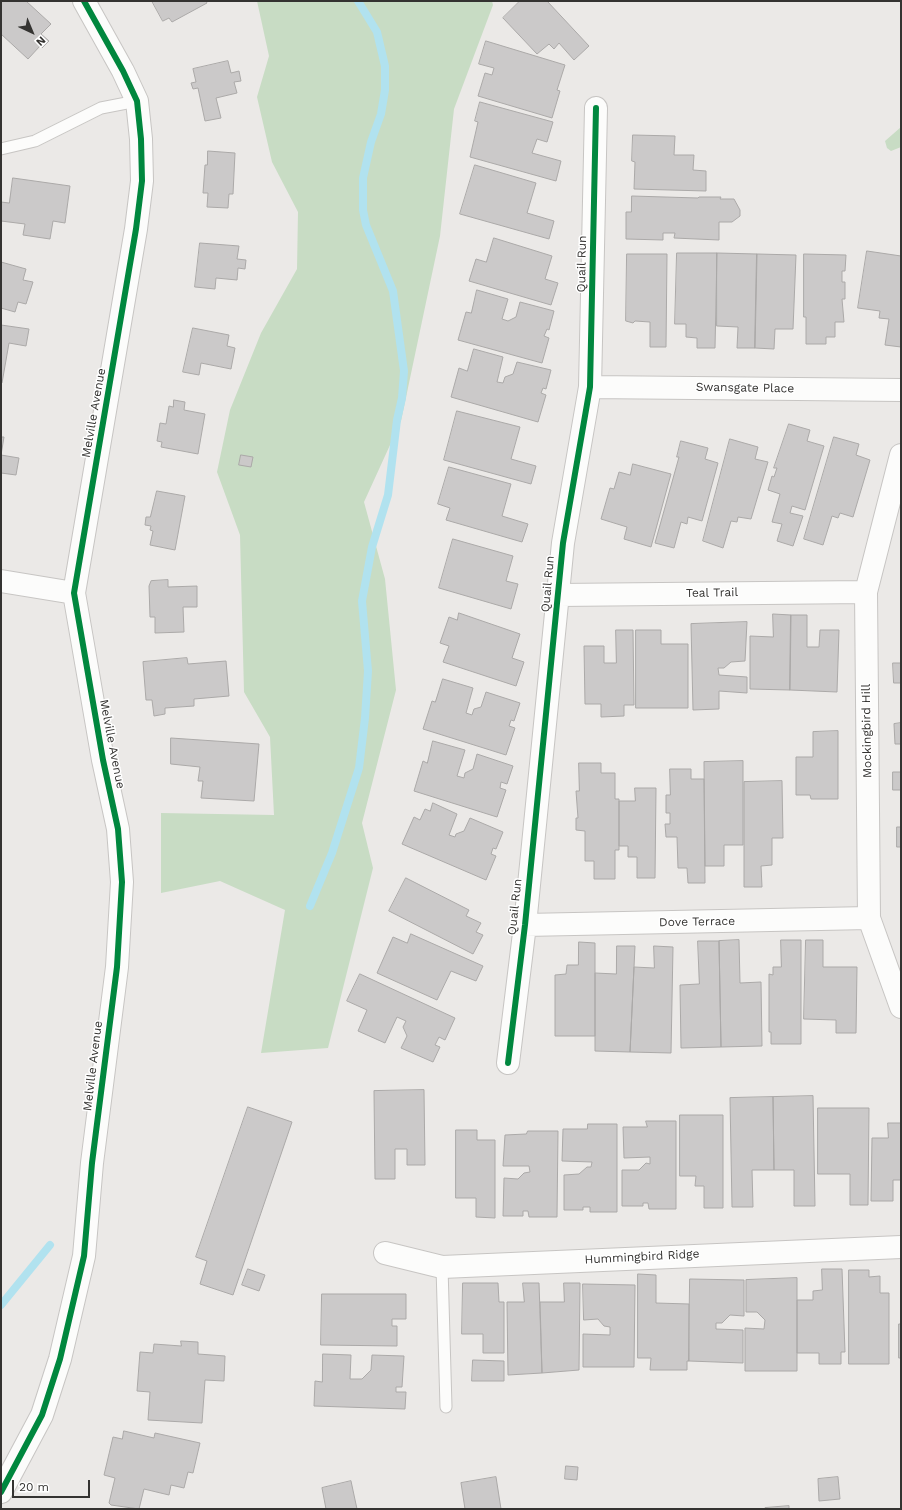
<!DOCTYPE html>
<style>
body{margin:0}
#map{position:relative;width:902px;height:1510px;overflow:hidden;background:#ebe9e7;font-family:"Work Sans",sans-serif}
canvas{display:block}
.frame{position:absolute;inset:0;border:2px solid #343331;pointer-events:none}
.north{position:absolute;left:12px;top:12px;width:40px;height:40px;-webkit-text-stroke:3px #fff;paint-order:stroke;rotate:136deg;font-size:11px;font-weight:700;line-height:16px;text-align:center;color:#343331}
.north::after{content:'';display:block;margin:auto;width:14px;height:18px;background:#343331;clip-path:polygon(50% 0,100% 100%,50% 72%,0 100%)}
.scale{position:absolute;left:12px;top:1480px;width:78px;height:18px;box-sizing:border-box;border:2px solid #343331;border-top:0;padding-left:5px;font-size:12px;line-height:14px;white-space:nowrap;color:#343331;-webkit-text-stroke:3px #fff;paint-order:stroke}
</style>
<div id="map">
<canvas width="902" height="1510"></canvas>
<div class="frame"></div>
<div class="north">N</div>
<div class="scale">20 m</div>
</div>
<script>
const c = document.querySelector('canvas').getContext('2d');
c.lineJoin = 'round';
function fill(path, color) { c.fillStyle = color; c.fill(path, 'evenodd'); }
function strokePath(path, color, width, dash) { c.strokeStyle = color; c.lineWidth = width; c.lineCap = dash ? 'butt' : 'round'; c.setLineDash(dash || []); c.stroke(path); }
function write(font, color, halo, rows, align = 'center') {
  c.font = font + ' "Work Sans",sans-serif'; c.lineWidth = 3; c.setLineDash([]); c.textBaseline = 'middle'; c.strokeStyle = halo; c.fillStyle = color; for (const [text, x, y, turn = 0] of rows) {
    c.save(); c.translate(x, y); c.rotate((+turn || 0) * Math.PI / 180); c.textAlign = isNaN(turn) ? turn : align; if (halo) c.strokeText(text, 0, 0); c.fillText(text, 0, 0); c.restore();
  }
}
fill(new Path2D(`
 M257 1H492L493 5 454 109 440 236 401 421 364 502 385 579 396 690 362 823 373 868 328 1048 261 1053 285 910 220 881 161 893V813L274 815 270 737 244 692 240 535 217 472 230 410 261 333 297 269 298 212 272 162 257 97 269 56Z
 M901 127V147L891 151 887 148 885 141Z`), '#c8dcc4');
strokePath(new Path2D(`
 M310 906 332 853 359 768 365 718 368 671 362 601 372 547 388 495 397 420 402 398 404 371 393 291 366 225 363 210V178L371 142 381 114 385 90V66L377 32 358 1
 M1 1305 50 1245`), '#b1e2ef', 8);
const building = new Path2D(`
 M1 1H26L51 24 41 34 49 41 42 48 40 46 28 59 1 34Z
 M152 1H206L207 3 172 22 169 18 163 21Z
 M520 1H547L589 46 574 60 559 43 554 49 549 44 537 54 503 18Z
 M486 41 565 65 557 90 560 91 552 118 478 96 485 73 492 75 494 68 479 64Z
 M228 61 231 73 239 71 241 81 234 82 237 93 216 98 221 118 205 121 198 88 193 89 191 83 196 82 193 69Z
 M480 102 553 122 547 142 537 139 532 153 561 161 556 181 470 157 478 122 475 121Z
 M633 135 675 136 674 155H694L693 170 706 171V191L634 189 635 162 632 161Z
 M208 151 235 153 233 194H229L228 208 207 207 208 193H203L205 165H207Z
 M475 165 536 183 527 213 554 221 549 239 460 214Z
 M13 178 70 186 65 223 53 221 50 239 23 235 25 224 1 221V202L9 203Z
 M632 196 698 198 699 197H721L720 199H734L740 210V216L732 222H719V240L674 238 675 233H663V240L626 239V212H631Z
 M494 238 552 256 545 279 558 283 551 305 469 281 476 259 486 262Z
 M200 243 239 246 237 259 246 260 245 269 238 268 237 280 216 278 215 289 195 287Z
 M867 251 901 256V347L885 345 889 319 879 318 880 311 858 308Z
 M677 253H717L715 348H697V338L686 337V324H675Z
 M717 253 757 254 755 348H737L738 327 717 326Z
 M627 254H667L666 347H650V322L635 321 633 323 626 321Z
 M757 254 796 255 793 329H775L774 349 755 348Z
 M804 254 846 255 845 271H842V282H845V299H842L844 322H835V337H826V344H806V317H804Z
 M1 262 26 269 23 280 33 282 26 304 18 302 15 312 1 308Z
 M477 290 508 299 502 319 508 321 516 317 520 302 554 311 549 330 547 329 544 336 549 338 542 363 458 340 466 312 471 313Z
 M1 325 29 329 26 346 9 343 2 383 1 382Z
 M193 328 229 335 227 346 235 348 231 369 201 363 199 375 183 372Z
 M474 349 503 357 497 382 503 383 505 377 513 374 517 362 551 370 546 389 543 388 541 393 546 395 538 422 451 397 459 368 467 371Z
 M174 400 185 402 184 410 205 414 198 454 161 447 162 442 157 441 160 423 166 424 169 406 173 407Z
 M457 411 520 427 511 459 536 466 531 484 444 460Z
 M789 424 810 430 807 441 824 446 805 510 792 506 790 513 803 516 793 546 777 541 782 524 772 522 780 494 768 490 772 476 774 477 777 468H774Z
 M1 437H4L1 455 19 458 16 475 1 473Z
 M834 437 859 444 856 455 870 460 853 517 840 513 838 518 832 516 823 545 804 539Z
 M730 439 758 447 755 459 768 462 751 519 738 517 737 522 731 521 723 548 703 541Z
 M681 441 708 448 705 459 718 463 702 521 688 517 687 524 681 522 674 548 655 543 679 457H677Z
 M241 455 253 457 251 467 239 465Z
 M633 464 671 474 651 547 624 539 627 527 601 519 610 488 614 489 619 472 630 475Z
 M449 467 511 484 502 516 528 524 522 542 446 520 450 508 438 504Z
 M157 491 185 496 175 550 150 545 153 531 150 530 151 526 145 525 146 517H150Z
 M453 539 513 556 506 581 518 584 511 609 439 588Z
 M168 580V587L197 586V607H183L184 632 155 633V617H150L149 586 151 581Z
 M459 613 520 634 512 658 524 662 516 686 443 662 449 646 440 643 449 617 457 620Z
 M773 614 791 615 790 690 750 689V636L773 637Z
 M791 615H807V647H819L820 630H839L837 692 790 690Z
 M747 622 745 661 731 662 724 668H718L719 675 747 677V693L719 691V709L693 710 691 624Z
 M616 630H633L634 705H624V716L601 717V704H585L584 646H604V663H616Z
 M636 630H661V644H688V708H636Z
 M187 658 188 664 226 661 229 696 194 699V706L165 708V714L154 716 152 700H146L143 662Z
 M893 663H901V683H894Z
 M443 679 473 688 466 713 472 715 474 709 481 707 486 692 520 703 514 721 511 720 509 726 515 728 506 755 423 729 432 701 435 702Z
 M901 723V744H895L894 724Z
 M838 731V799H811L810 795H796V757H813V732Z
 M171 738 259 744 254 801 201 798 203 781H198L200 767 171 764Z
 M433 741 465 750 457 776 464 778 465 773 473 769 477 754 513 766 507 784 501 782 500 788 506 790 497 817 414 791 423 761 427 763Z
 M743 761V845H724V866H705L704 762Z
 M579 763H601V773H615V799H619V850H615V879H594V861H585V831L576 830V818H578L576 791H579Z
 M670 769H691V779H704L705 883H688L687 868H678L677 837H666L665 824H670V813H666V795H670Z
 M893 772H901V790H893Z
 M782 781 783 838H772V865L761 866 762 887H744V782Z
 M635 788H656L655 878H637V857H628V846H619V801H635Z
 M433 803 457 814 449 835 455 837 456 834 464 831 470 818 503 832 496 849 493 848 491 854 496 856 486 880 402 844 414 817 420 820 425 809 430 811Z
 M897 827H901V847H897Z
 M406 878 469 910 466 916 481 923 476 932 483 935 473 954 389 911Z
 M411 934 483 966 476 981 451 971 437 1000 377 973 393 937 407 943Z
 M739 940 740 983 761 982 762 1046 721 1047 719 941Z
 M781 940H801V1044H771V1032H769V974L773 975V967H781Z
 M806 940H823V967H857L856 1033H836V1020L804 1019Z
 M698 941H719L721 1047 681 1048 680 985 699 984Z
 M579 942 595 943V1036H555V975L566 974 567 965H578Z
 M617 946H635L630 1052 595 1051V973L616 974Z
 M654 946 673 947 671 1053 630 1052 634 967 654 968Z
 M360 974 455 1018 445 1040 439 1037 435 1045 440 1047 433 1062 401 1048 407 1036 403 1027 406 1021 397 1017 385 1043 358 1031 367 1010 347 1001Z
 M424 1090 425 1165H407V1149H395V1179H375L374 1091Z
 M813 1096 815 1206H794V1170H774L773 1097Z
 M773 1097 774 1170H752L753 1207H732L730 1098Z
 M248 1107 292 1122 233 1295 200 1284 207 1261 196 1257Z
 M818 1108H869L868 1205H850V1174H818Z
 M680 1115H723V1208H704V1186H695L696 1176H680Z
 M646 1121H676V1209H649L648 1203H643V1206H622V1170H639L646 1163 650 1164V1157L624 1158 623 1127H647Z
 M888 1123H901V1180H893V1201H871L872 1138H888Z
 M588 1124H617V1212H590V1207H583V1210H564V1175L579 1174 587 1167H591L592 1162 562 1161 563 1129H587Z
 M456 1130H477V1140H495V1218L476 1217V1198H456Z
 M528 1131H558L557 1217H529L528 1211H523V1216H503L504 1178 518 1179 524 1173 530 1172 529 1166H503L505 1135 526 1134Z
 M248 1269 265 1275 259 1291 242 1285Z
 M822 1269H842L845 1352H841V1364H819V1353H797V1300H813V1291L822 1290Z
 M849 1270H869V1277L880 1276V1293H889V1364H849Z
 M638 1274 656 1275V1303L689 1304V1361H687V1370H650L651 1358H638Z
 M797 1278V1371H745V1328L764 1329 765 1320 757 1312H746V1280Z
 M690 1279 744 1280V1316L730 1315 722 1323H716V1329L743 1330V1363L689 1361Z
 M463 1283H498L499 1302H504V1353H483V1334H462Z
 M523 1283H539L542 1373 508 1375 507 1302H524Z
 M564 1283H580L579 1370 542 1373 540 1302H564Z
 M583 1284 635 1285 634 1367H583V1334L610 1335V1327L604 1326 598 1319 584 1320Z
 M322 1294H406V1319H392V1326H397V1346L321 1345Z
 M899 1324H901V1358H899Z
 M181 1341 198 1342V1354L225 1356 224 1381 205 1380 202 1423 148 1420 150 1392 137 1391 140 1352 153 1353 154 1344 181 1346Z
 M323 1354 351 1355 350 1379H362L371 1370 372 1355 404 1356 402 1387H396V1392H406L405 1409 314 1406 315 1381 322 1382Z
 M473 1360 504 1361V1381H472Z
 M124 1431 154 1438 155 1433 200 1443 193 1473 188 1472 184 1488 171 1485 169 1495 144 1489 139 1509 111 1505 109 1503 115 1478 104 1475 113 1437 122 1439Z
 M566 1466 578 1467 577 1480 565 1479Z
 M496 1477 501 1509H465L461 1483Z
 M838 1477 840 1499 819 1501 818 1479Z
 M351 1481 357 1509H326L322 1488Z
 M789 1506V1509H765V1508Z`);
fill(building, '#cbc9c9');
strokePath(building, '#aba9a8', 1);
const lane = new Path2D(`
 M1 149 35 141 101 108 137 101
 M442 1267 446 1407`);
const street = new Path2D(`
 M590 387 901 390
 M901 455 866 592 869 918 901 1007
 M1 581 74 593
 M559 595 866 592
 M525 925 869 918
 M508 1063 525 925 563 543 590 387 596 108
 M385 1253 442 1267 901 1247
 M1 1492 42 1415 60 1359 84 1256 92 1163 117 967 122 882 118 829 103 760 74 593 136 229 142 181 141 139 137 101 123 71 84 1`);
strokePath(lane, '#c7c5c3', 13);
strokePath(street, '#c7c5c3', 24);
strokePath(lane, '#fcfcfb', 11);
strokePath(street, '#fcfcfb', 22);
strokePath(new Path2D(`
 M508 1063 525 925 563 543 590 387 596 108
 M1 1492 42 1415 60 1359 84 1256 92 1163 117 967 122 882 118 829 103 760 74 593 136 229 142 181 141 139 137 101 123 71 84 1`), '#00873e', 6);
write('12px', '#343331', '#fff', [
 ["Quail Run",582,264,-89],
 ["Swansgate Place",745,388,1],
 ["Melville Avenue",94,413,-80],
 ["Quail Run",548,584,-85],
 ["Teal Trail",712,593,-1],
 ["Mockingbird Hill",867,731,-91],
 ["Melville Avenue",112,744,79],
 ["Quail Run",515,907,-84],
 ["Dove Terrace",697,922,-1],
 ["Melville Avenue",93,1066,-83],
 ["Hummingbird Ridge",642,1257,-3]
]);
</script>
